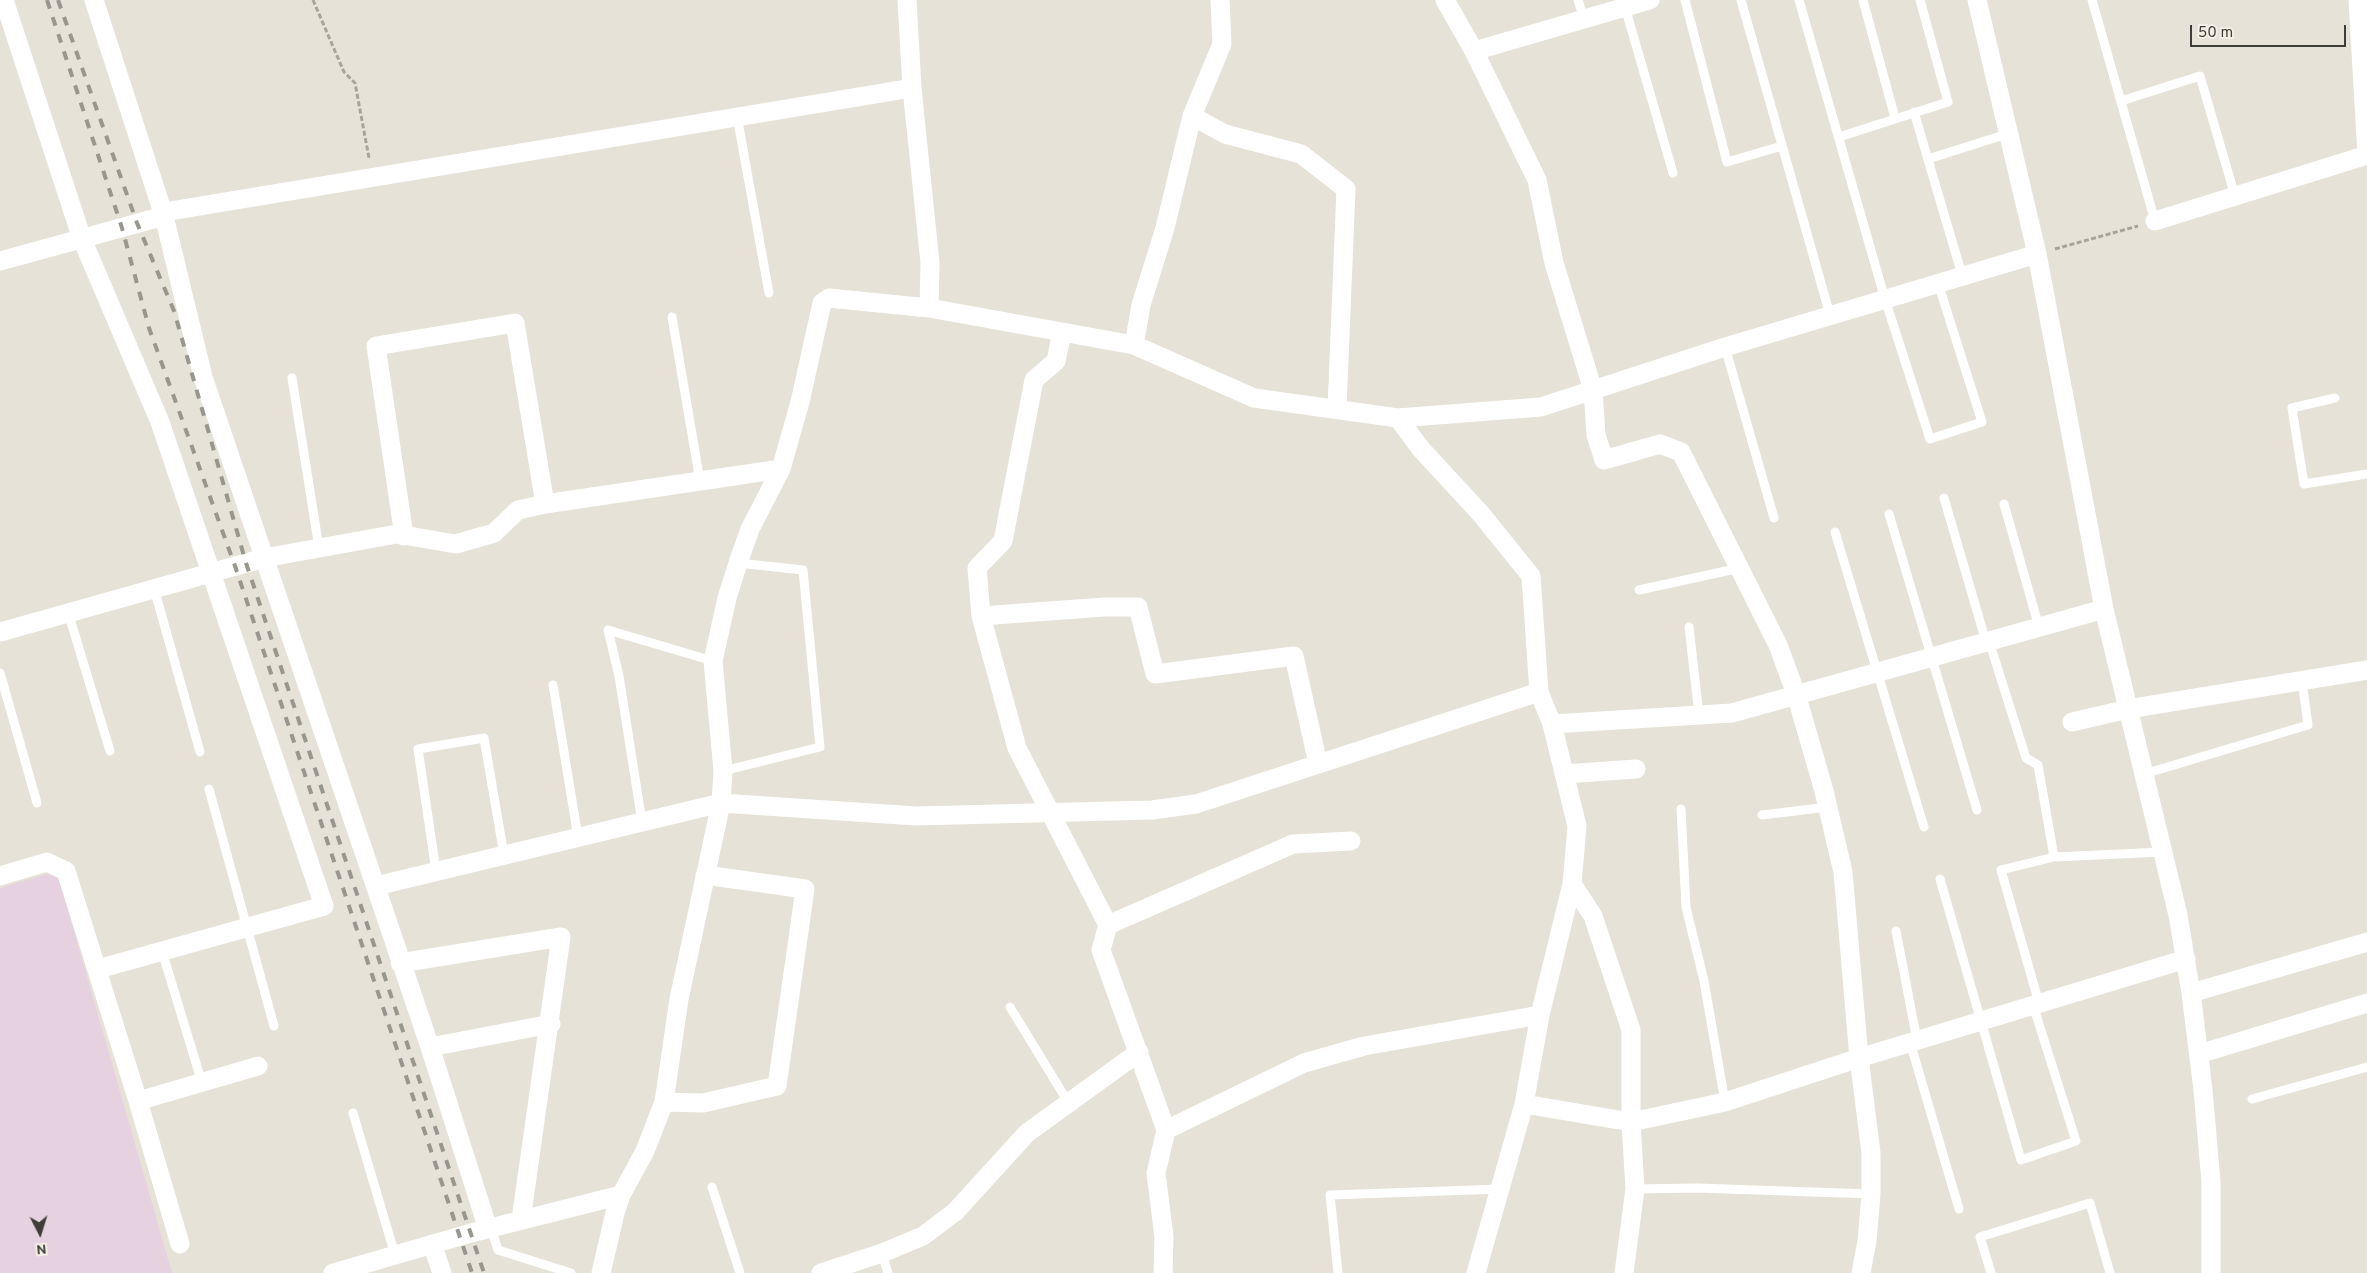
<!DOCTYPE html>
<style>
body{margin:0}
#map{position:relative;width:2367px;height:1273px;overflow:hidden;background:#e6e2d7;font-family:Overpass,sans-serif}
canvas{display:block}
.north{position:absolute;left:15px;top:1208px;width:50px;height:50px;-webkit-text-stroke:4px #f4efe4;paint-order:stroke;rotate:175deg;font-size:14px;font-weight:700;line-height:20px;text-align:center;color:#3f3d39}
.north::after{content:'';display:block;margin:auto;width:18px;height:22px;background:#3f3d39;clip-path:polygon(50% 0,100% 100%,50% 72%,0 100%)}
.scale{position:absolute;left:2190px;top:25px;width:156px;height:22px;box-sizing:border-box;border:2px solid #3f3d39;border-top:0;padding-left:6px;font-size:15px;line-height:18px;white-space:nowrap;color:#3f3d39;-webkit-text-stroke:4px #f4efe4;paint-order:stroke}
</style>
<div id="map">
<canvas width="2367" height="1273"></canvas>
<div class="north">N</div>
<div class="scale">50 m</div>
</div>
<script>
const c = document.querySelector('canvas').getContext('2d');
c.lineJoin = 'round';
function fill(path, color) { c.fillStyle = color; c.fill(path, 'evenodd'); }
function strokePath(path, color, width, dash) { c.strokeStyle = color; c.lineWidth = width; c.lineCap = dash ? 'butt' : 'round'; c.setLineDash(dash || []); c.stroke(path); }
fill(new Path2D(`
 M47 874 59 879 172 1273H0V888Z`), '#e6d1e0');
strokePath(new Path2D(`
 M313 0 344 72 355 83 369 158
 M2055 249 2138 226`), '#a7a49c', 3, [5, 2.5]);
strokePath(new Path2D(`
 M1578 0 1584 19
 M1685 0 1727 162 1782 146
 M1741 0 1830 315
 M1799 0 1885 299 1930 439 1982 422 1938 283
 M1863 0 1895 118
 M2092 0 2155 221
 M1625 7 1673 173
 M2121 101 2200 76 2235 196
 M1914 112 1962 275
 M737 116 769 293
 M1839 137 1948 102 1920 0
 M1928 159 2007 134
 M672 317 700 481
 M1725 347 1774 518
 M292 378 319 548
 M2335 398 2292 408 2304 484 2367 474
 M1944 498 1986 642
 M2004 504 2039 627
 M1889 514 1977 810
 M1835 532 1924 827
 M154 588 200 752
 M1639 590 1740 568
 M68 612 110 751
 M1689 627 1699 715
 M1989 641 2026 758 2038 765 2054 857
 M0 673 37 803
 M553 685 578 837
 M723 771 820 747 803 570 738 563
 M2144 774 2308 725 2302 681
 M209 789 274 1026
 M1681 809 1686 907 1704 981 1725 1102
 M1762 815 1828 807
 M642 822 619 676 608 630 713 661
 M436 871 418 749 484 738 504 855
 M1940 879 2021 1160 2076 1141 2033 1005
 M1896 931 1917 1040
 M162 951 202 1083
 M2039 1003 2001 870 2054 857 2163 852
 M1010 1007 1068 1102
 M1910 1042 1959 1209
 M2252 1099 2367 1067
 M353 1113 395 1255
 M712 1187 740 1273
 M1635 1189 1697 1188 1871 1194
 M491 1228 498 1250 571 1273
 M882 1253 888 1273
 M1338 1273 1330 1195 1501 1189
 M1991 1273 1980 1237 2090 1203 2110 1273`), '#fff', 9);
strokePath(new Path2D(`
 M4 0 82 239 160 422 324 906 98 969
 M94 0 164 216 203 377 430 1047 488 1229
 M907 0 912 88 930 263 929 308
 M1445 0 1474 51 1537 180 1554 263 1593 390 1596 435 1604 460 1660 444 1681 452 1778 645 1796 694 1824 791 1843 872 1859 1058 1871 1153V1194L1867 1241 1861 1273
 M1977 0 2037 254 2104 609 2178 915 2191 993 2203 1090 2211 1182V1273
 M2358 0 2367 155
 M1474 51 1650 0
 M1192 116 1225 134 1301 154 1346 189 1337 409
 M2155 221 2367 155
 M0 261 164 216 170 211 912 88
 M1062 332 1056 361 1034 380 1003 541 977 568 981 616 1017 748 1108 925 1101 950 1166 1130 1156 1173 1164 1237 1163 1273
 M1134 345 1141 305 1165 228 1192 116 1222 44 1220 0
 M1398 418 1541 407 1725 347 2037 254
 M404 536 376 346 515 323 545 504
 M981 616 1104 607H1138L1155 674 1294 656 1318 764
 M0 632 264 558 397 534 456 544 494 533 518 510 545 504 781 469
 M2072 722 2128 709 2367 670
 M1552 724 1732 713 2104 609
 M1564 774 1636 769
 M0 876 47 862 66 871 138 1101 180 1244
 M1572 884 1593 916 1631 1030V1122L1635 1189 1624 1273
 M376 886 721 803 916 816 1152 810 1196 804 1539 692
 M1108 925 1293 844 1351 841
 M400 963 561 937 521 1220
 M2191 993 2367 942
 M430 1047 551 1024
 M2199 1054 2367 1003
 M138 1101 258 1066
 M664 1102 703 1103 777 1086 805 889 705 875
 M1524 1104 1631 1122 1725 1102 1859 1058 2186 959
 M1166 1130 1304 1063 1364 1046 1540 1015
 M432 1244 442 1273
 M333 1273 471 1233 621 1195
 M601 1273 615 1213 621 1195 645 1151 664 1102 679 999 721 803 723 771 713 661 727 598 738 563 750 529 781 469 800 402 822 303 829 298 929 308 1134 345 1254 398 1398 418 1421 449 1481 514 1531 576 1539 692 1552 724 1577 826 1572 884 1540 1015 1524 1104 1476 1273
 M821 1273 882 1253 923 1236 955 1212 1027 1133 1139 1052`), '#fff', 19);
strokePath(new Path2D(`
 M47 0 122 228 149 328 235 566 472 1273
 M58 0 137 223 174 311 246 563 484 1273`), '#99968e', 4, [9, 9]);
</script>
